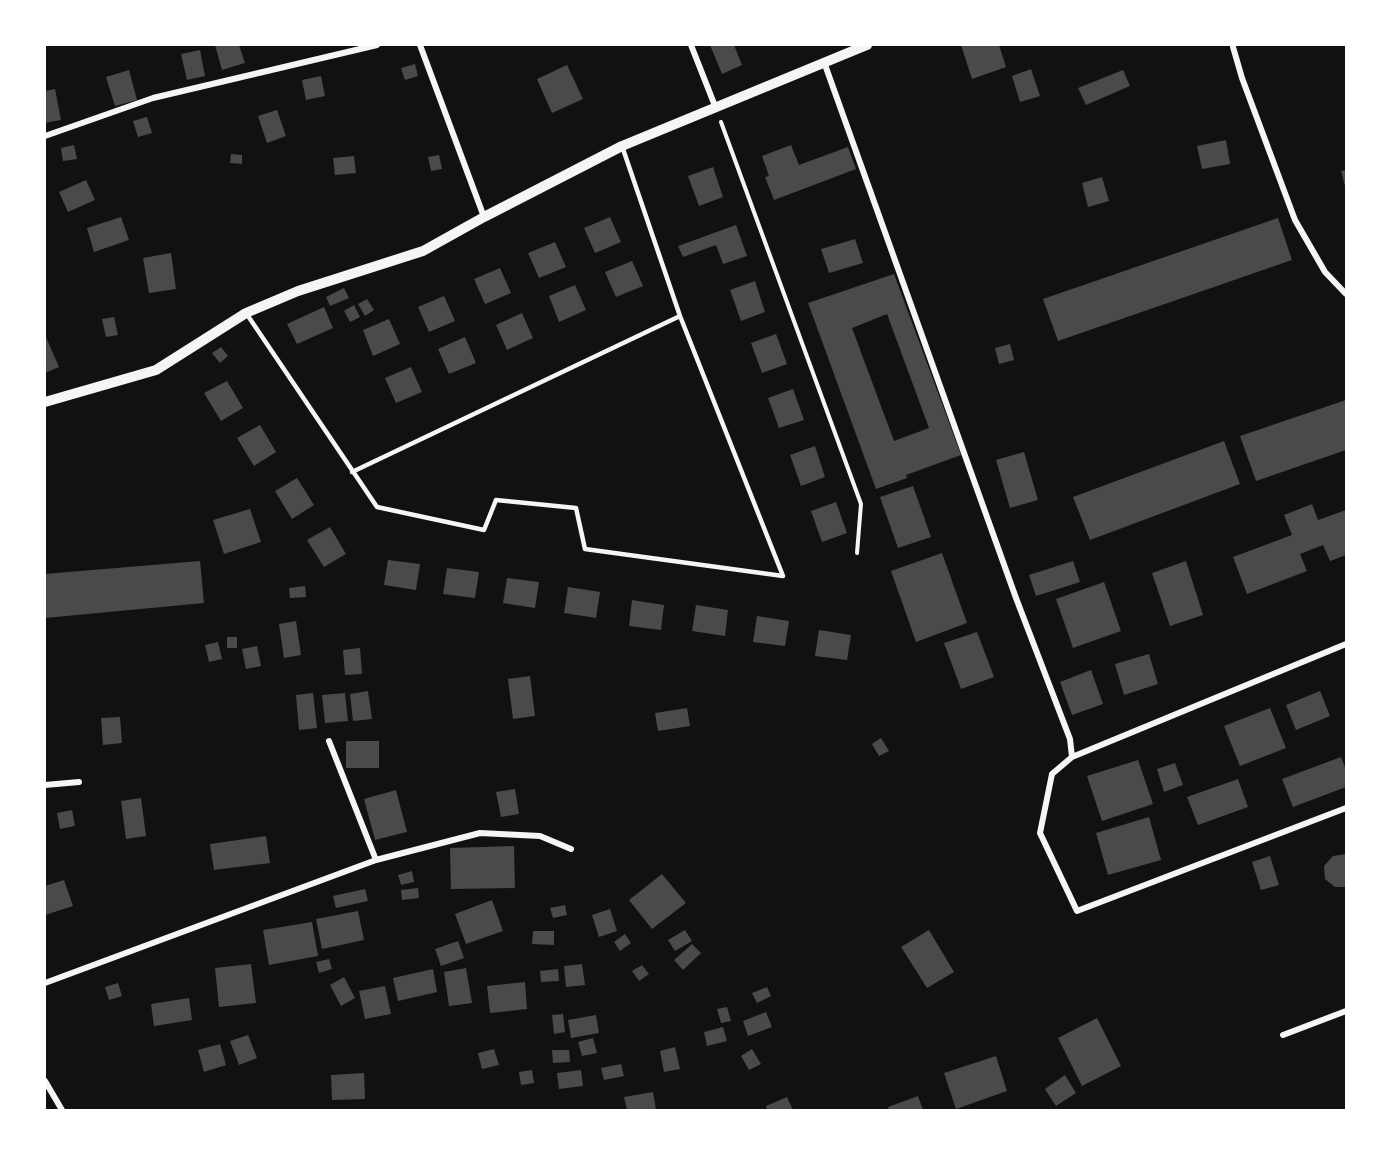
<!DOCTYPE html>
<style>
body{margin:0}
#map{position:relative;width:1391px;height:1155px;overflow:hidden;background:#111;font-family:"Fira Sans Condensed",sans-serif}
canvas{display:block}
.frame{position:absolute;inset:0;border:46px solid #fff;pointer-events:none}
</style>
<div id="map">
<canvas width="1391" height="1155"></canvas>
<div class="frame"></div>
</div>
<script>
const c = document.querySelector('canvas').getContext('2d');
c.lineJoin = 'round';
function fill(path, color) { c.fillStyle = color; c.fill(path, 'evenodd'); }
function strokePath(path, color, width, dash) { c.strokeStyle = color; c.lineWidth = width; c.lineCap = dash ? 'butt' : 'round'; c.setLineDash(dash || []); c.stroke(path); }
fill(new Path2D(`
 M215 45H239L245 63 222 70Z
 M710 45H734L742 65 722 74Z
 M961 45H999L1006 67 972 79Z
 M200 50 205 76 187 80 181 54Z
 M415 64 418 76 405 80 401 68Z
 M567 65 583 99 552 113 537 79Z
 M1031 69 1040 96 1020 102 1012 76Z
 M129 70 137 100 115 106 106 77Z
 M1123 70 1130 86 1086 105 1078 88Z
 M321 76 325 96 306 100 302 80Z
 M55 89 61 120 45 123V91Z
 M277 110 286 136 267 143 258 116Z
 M147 117 152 133 138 137 133 121Z
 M1226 140 1230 164 1202 169 1197 146Z
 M74 145 77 159 63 161 61 148Z
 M791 145 799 165 848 147 856 169 774 200 765 177 769 176 762 156Z
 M231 154 242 155V164L230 163Z
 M439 155 442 169 431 171 428 157Z
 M354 156 356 173 335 175 333 158Z
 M713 167 723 197 699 206 688 176Z
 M1346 170V186H1345L1341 171Z
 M1102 177 1109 201 1088 207 1082 183Z
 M86 180 95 200 68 212 59 192Z
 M121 217 129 240 94 252 87 228Z
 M610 217 621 242 595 253 584 228Z
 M1278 218 1292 260 1058 341 1043 299Z
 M736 225 747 256 723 264 716 245 683 257 678 246Z
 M855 239 863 263 829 273 821 249Z
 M555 242 566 267 539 278 528 253Z
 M171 253 176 289 149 293 143 258Z
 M632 261 643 286 616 297 605 272Z
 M500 268 511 293 485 304 474 279Z
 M894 274 961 455 906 475 907 478 876 489 808 303ZM887 314 929 428 894 441 852 328Z
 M755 281 765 312 741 321 730 290Z
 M575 285 586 310 559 322 549 296Z
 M344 288 349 298 330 306 326 297Z
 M444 296 455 321 429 332 418 307Z
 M367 299 374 310 365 316 358 304Z
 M354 305 360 317 350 322 344 311Z
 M324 307 333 328 297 344 287 324Z
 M522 313 533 338 507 350 496 325Z
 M114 317 118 335 106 337 102 319Z
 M389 319 400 344 373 356 363 330Z
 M776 334 787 364 762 373 751 343Z
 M45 335 59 367 45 373Z
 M465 337 476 363 449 374 438 349Z
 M1010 344 1014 360 999 364 995 348Z
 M221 347 228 356 220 363 212 353Z
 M411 367 422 392 396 403 385 378Z
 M227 381 243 408 221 421 204 393Z
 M793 389 804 420 779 428 768 398Z
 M1346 400V450L1256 481 1240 436Z
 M260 425 276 452 254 466 237 438Z
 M1224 441 1240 484 1090 540 1073 497Z
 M815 446 825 477 801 486 790 455Z
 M1024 452 1038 500 1010 508 996 460Z
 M297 478 314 505 292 519 275 491Z
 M913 486 931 537 898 548 880 497Z
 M836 502 847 533 822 542 811 511Z
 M1312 504 1318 520 1346 510V555L1330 561 1323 545 1300 554 1307 571 1247 594 1233 557 1292 535 1284 515Z
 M250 509 261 542 224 554 213 520Z
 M330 527 346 554 324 567 307 540Z
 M942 553 967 623 916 642 891 571Z
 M388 560 420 564 416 590 384 585Z
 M200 561 204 603 45 618V574Z
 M1073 561 1080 582 1036 596 1029 575Z
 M1186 561 1203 615 1170 626 1152 573Z
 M447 568 479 572 475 598 443 594Z
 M507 578 539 582 535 608 503 603Z
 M1104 582 1121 631 1073 648 1056 599Z
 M305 586 306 597 290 598 289 588Z
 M568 587 600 592 596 618 564 613Z
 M632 600 664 605 661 630 629 626Z
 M696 605 728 610 725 636 692 631Z
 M757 616 789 621 785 646 753 642Z
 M296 621 301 655 284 658 279 624Z
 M819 630 851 635 847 660 815 656Z
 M977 632 994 677 961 689 944 643Z
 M227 637H237V648H227Z
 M218 642 222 659 209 662 205 645Z
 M257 646 261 666 246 669 242 649Z
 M360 648 362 674 345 675 343 650Z
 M1149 654 1158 684 1124 695 1115 664Z
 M1091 670 1103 704 1072 715 1060 682Z
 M530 676 535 716 513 719 508 679Z
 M368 691 372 719 353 721 350 694Z
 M1320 691 1330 716 1296 730 1286 705Z
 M313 693 317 728 299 730 296 695Z
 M345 693 348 721 325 723 322 695Z
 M687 708 690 726 658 731 655 713Z
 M1270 708 1286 748 1240 766 1224 726Z
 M120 717 122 743 103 745 101 718Z
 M881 738 889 751 879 756 872 744Z
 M346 741H379V768H346Z
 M1341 757 1346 770V787L1293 807 1282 779Z
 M1138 760 1153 804 1102 821 1087 776Z
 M1175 763 1183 785 1164 792 1157 769Z
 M1238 779 1248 807 1198 825 1187 797Z
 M515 789 519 814 501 817 496 792Z
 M396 790 407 832 375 840 364 799Z
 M141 798 146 836 126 839 121 801Z
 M72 810 75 826 60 829 57 813Z
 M1149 817 1161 860 1108 875 1096 833Z
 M266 836 270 863 214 870 210 844Z
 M514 846 515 888 451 889 450 848Z
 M1346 854V887H1335L1325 879 1324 866 1333 856Z
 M1270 856 1279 885 1261 890 1252 862Z
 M412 871 414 882 401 885 398 875Z
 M662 874 686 903 652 929 629 900Z
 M64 880 73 906 45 915V886Z
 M418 888 419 898 402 900 401 890Z
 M365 889 368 901 336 908 333 896Z
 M492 900 503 931 466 944 455 914Z
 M565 905 567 915 553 918 550 908Z
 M610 909 617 931 599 937 592 915Z
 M358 911 364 940 322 949 316 919Z
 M312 922 318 956 269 965 263 930Z
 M685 930 692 941 675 951 668 940Z
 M929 930 954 972 927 988 901 947Z
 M533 931H554V945L532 944Z
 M625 934 631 943 620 951 614 942Z
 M458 941 464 958 441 966 435 949Z
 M692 944 701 953 683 970 674 960Z
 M329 959 332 969 319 973 316 962Z
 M251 964 256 1003 219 1007 215 968Z
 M582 964 585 985 566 987 564 966Z
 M642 965 649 974 639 981 632 971Z
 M466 968 472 1003 449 1006 444 972Z
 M433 969 437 992 398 1001 393 978Z
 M558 969 559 981 541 982 540 971Z
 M344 977 355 998 341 1006 330 985Z
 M525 982 527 1009 490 1013 487 986Z
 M118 983 122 996 109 1000 105 987Z
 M385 986 391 1014 365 1019 359 991Z
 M767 987 771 996 757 1003 752 993Z
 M189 998 192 1020 154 1026 151 1004Z
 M727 1007 731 1021 721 1023 717 1009Z
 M766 1012 772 1027 748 1036 743 1021Z
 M563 1014 565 1032 554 1034 552 1015Z
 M596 1015 599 1033 571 1038 568 1020Z
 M1097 1018 1121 1066 1082 1086 1058 1038Z
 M723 1027 727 1041 707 1046 704 1032Z
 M248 1035 257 1058 239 1065 230 1041Z
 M593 1038 597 1053 582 1056 578 1042Z
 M220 1044 226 1065 204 1072 198 1050Z
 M675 1047 680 1069 664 1072 660 1051Z
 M494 1049 499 1065 482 1069 478 1053Z
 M752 1049 761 1064 749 1070 741 1056Z
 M552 1050H569L570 1062 553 1063Z
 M996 1056 1007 1091 956 1109 944 1073Z
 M621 1064 624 1076 604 1080 601 1068Z
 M532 1070 534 1083 521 1085 519 1072Z
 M581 1070 583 1086 559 1089 557 1073Z
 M364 1073 365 1099 332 1100 331 1075Z
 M1065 1075 1076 1093 1056 1106 1045 1089Z
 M653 1092 656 1110H627L624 1097Z
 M918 1096 923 1110H889L888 1107Z
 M787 1097 793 1110H767L766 1106Z`), '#4a4a4a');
strokePath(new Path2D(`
 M721 122 861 504 857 553`), '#f5f5f5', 4);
strokePath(new Path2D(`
 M246 313 377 507 484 530 496 500 576 508 585 549 783 576 680 316 622 146
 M352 472 680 316`), '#f5f5f5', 4.5);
strokePath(new Path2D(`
 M420 45 484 217
 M691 45 715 106
 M1233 47 1242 78 1295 220 1325 272 1346 294
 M824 62 1016 598 1070 739 1072 757 1346 644
 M45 136 153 98 377 45
 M329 741 376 860
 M1072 757 1052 774 1040 833 1077 911 1346 808
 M45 785 79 782
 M45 983 376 860 480 833 540 836 571 849
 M1283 1035 1346 1011
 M45 1081 62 1110`), '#f5f5f5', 6);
strokePath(new Path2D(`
 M45 402 156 370 246 313 298 291 423 251 484 217 622 146 867 45`), '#f5f5f5', 10);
</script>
